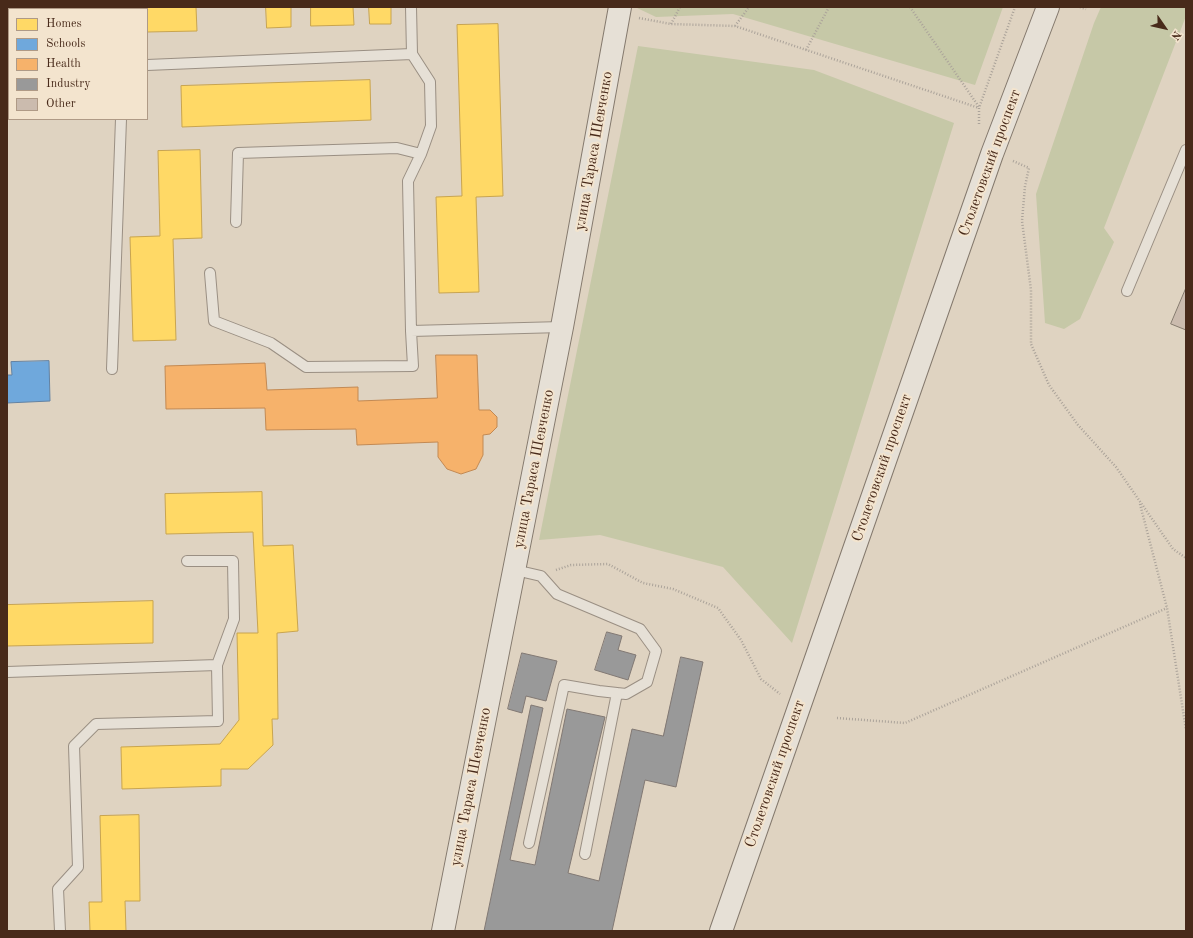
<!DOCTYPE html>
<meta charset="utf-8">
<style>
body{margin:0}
#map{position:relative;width:1193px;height:938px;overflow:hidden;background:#dfd3c1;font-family:"Old Standard TT",serif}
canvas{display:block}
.frame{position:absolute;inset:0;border:8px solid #482a1a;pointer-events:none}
.legend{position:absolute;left:8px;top:8px;width:140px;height:112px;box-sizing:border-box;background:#f3e4ce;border:1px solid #af9a86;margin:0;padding:5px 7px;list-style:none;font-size:12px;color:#482a1a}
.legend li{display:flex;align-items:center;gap:8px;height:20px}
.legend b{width:20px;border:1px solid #af9a86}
.north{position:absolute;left:1145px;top:8px;width:40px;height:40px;-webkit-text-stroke:3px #f3e4ce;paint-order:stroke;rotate:124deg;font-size:11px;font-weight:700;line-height:16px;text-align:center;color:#482a1a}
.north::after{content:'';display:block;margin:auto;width:14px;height:18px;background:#482a1a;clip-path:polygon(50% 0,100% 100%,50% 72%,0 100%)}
</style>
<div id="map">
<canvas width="1193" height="938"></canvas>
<div class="frame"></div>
<ul class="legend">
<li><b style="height:11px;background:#ffd966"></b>Homes</li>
<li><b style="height:11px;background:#6fa8dc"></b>Schools</li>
<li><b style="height:11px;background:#f6b26b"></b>Health</li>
<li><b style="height:11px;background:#999"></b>Industry</li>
<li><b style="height:11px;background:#cbbbae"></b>Other</li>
</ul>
<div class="north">N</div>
</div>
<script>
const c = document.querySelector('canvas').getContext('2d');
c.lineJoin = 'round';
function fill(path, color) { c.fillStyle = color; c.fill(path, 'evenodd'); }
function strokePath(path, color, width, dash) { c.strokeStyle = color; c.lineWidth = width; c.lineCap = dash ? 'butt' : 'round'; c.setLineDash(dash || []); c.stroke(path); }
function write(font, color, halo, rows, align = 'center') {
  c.font = font + ' "Old Standard TT",serif'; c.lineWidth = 4; c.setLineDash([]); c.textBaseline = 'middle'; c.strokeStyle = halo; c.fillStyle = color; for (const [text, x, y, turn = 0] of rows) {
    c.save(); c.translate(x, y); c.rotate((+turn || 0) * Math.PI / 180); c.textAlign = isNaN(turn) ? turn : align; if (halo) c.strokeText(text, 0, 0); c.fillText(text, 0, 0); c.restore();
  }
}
fill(new Path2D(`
 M635 7H1003L975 85 733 14 656 17Z
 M1101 7H1186V16L1104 228 1114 242 1080 319 1064 329 1045 323 1036 194 1094 23Z
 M638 46 814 70 954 123 792 643 723 567 600 535 539 540Z`), '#c6c8a7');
const homes = new Path2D(`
 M101 7H196L197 31 147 32V9H101Z
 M266 7H291V27L267 28Z
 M311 7H353L354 25 311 26Z
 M369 7H391V24H370Z
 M498 24 503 196 476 197 479 292 439 293 436 197 462 196 457 25Z
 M370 80 371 120 182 127 181 86Z
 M200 150 202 238 173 239 176 340 133 341 130 237 160 236 158 151Z
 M262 492 263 546 293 545 298 631 277 633 278 719H272L273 745 248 769H221V786L122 789 121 747 220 744 239 720 237 633H258L253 532 166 534 165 494Z
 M153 601V643L7 646V605Z
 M139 815 140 901H125L126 931H90L89 902H102L100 816Z`);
fill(homes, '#ffd966');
strokePath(homes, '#c8a44f', 1);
const schools = new Path2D(`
 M49 361 50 401 7 403V375H12L11 362Z`);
fill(schools, '#6fa8dc');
strokePath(schools, '#6382a2', 1);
const health = new Path2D(`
 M436 355H477L479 410H490L497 417V427L490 434 483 435V455L476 469 461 474 447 469 438 457V442L357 445 356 429 266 430 265 408 166 409 165 366 265 363 267 390 358 387V401L437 398Z`);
fill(health, '#f6b26b');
strokePath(health, '#c28953', 1);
const industry = new Path2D(`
 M607 632 622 636 618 650 636 655 628 680 595 670Z
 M522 653 557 661 546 701 526 696 522 713 508 709Z
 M681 657 703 662 676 787 645 780 612 931H484L531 705 543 708 510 860 535 865 567 709 605 717 568 873 599 881 632 729 663 736Z`);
fill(industry, '#999');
strokePath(industry, '#817873', 1);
const building = new Path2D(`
 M1186 288V330L1171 324Z`);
fill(building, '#cbbbae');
strokePath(building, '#84796d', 1);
const lane = new Path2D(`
 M75 7V9
 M411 7 412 54 430 82 431 126 421 154 408 181 411 331 562 327
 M147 65 412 54
 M7 67H9
 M236 222 238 153 397 148 421 154
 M210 273 214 321 271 343 306 367 413 366 411 331
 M1127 291 1186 150
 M112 369 121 119
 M515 570 541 576 557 594 640 629 656 651 647 682 626 694 599 691 564 685 529 843
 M7 672 217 665
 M585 854 617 693
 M60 931 58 889 78 867 74 746 96 724 218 721 217 665 234 619 233 561H187`);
const secondary = new Path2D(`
 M443 931 562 327 620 7
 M721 931 992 154 1048 7`);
strokePath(lane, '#9a8f83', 12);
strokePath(secondary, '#84796d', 24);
strokePath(new Path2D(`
 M910 7 979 107
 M1080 7 1086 9
 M7 16H9
 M639 18 671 24 735 26 979 108
 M671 24 680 7
 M735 26 749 7
 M806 50 829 7
 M979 124V108L1015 7
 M1013 161 1029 168 1025 186 1022 221 1031 290V344L1049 385 1078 425 1116 467 1173 549 1186 558
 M1140 504 1167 608 1186 730
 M556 570 571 565 608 564 643 583 673 589 718 608 741 640 761 679 780 694
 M837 718 905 723 1167 608`), '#aba39a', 2.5, [1, 2]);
strokePath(lane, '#e6e0d6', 10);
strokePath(secondary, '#e6e0d6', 22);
write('15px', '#482a1a', '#f3e4ce', [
 ["улица Тараса Шевченко",594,151,-80],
 ["Столетовский проспект",990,163,-70],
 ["Столетовский проспект",882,468,-71],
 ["улица Тараса Шевченко",534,469,-79],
 ["Столетовский проспект",775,774,-71],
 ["улица Тараса Шевченко",471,787,-79]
]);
</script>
